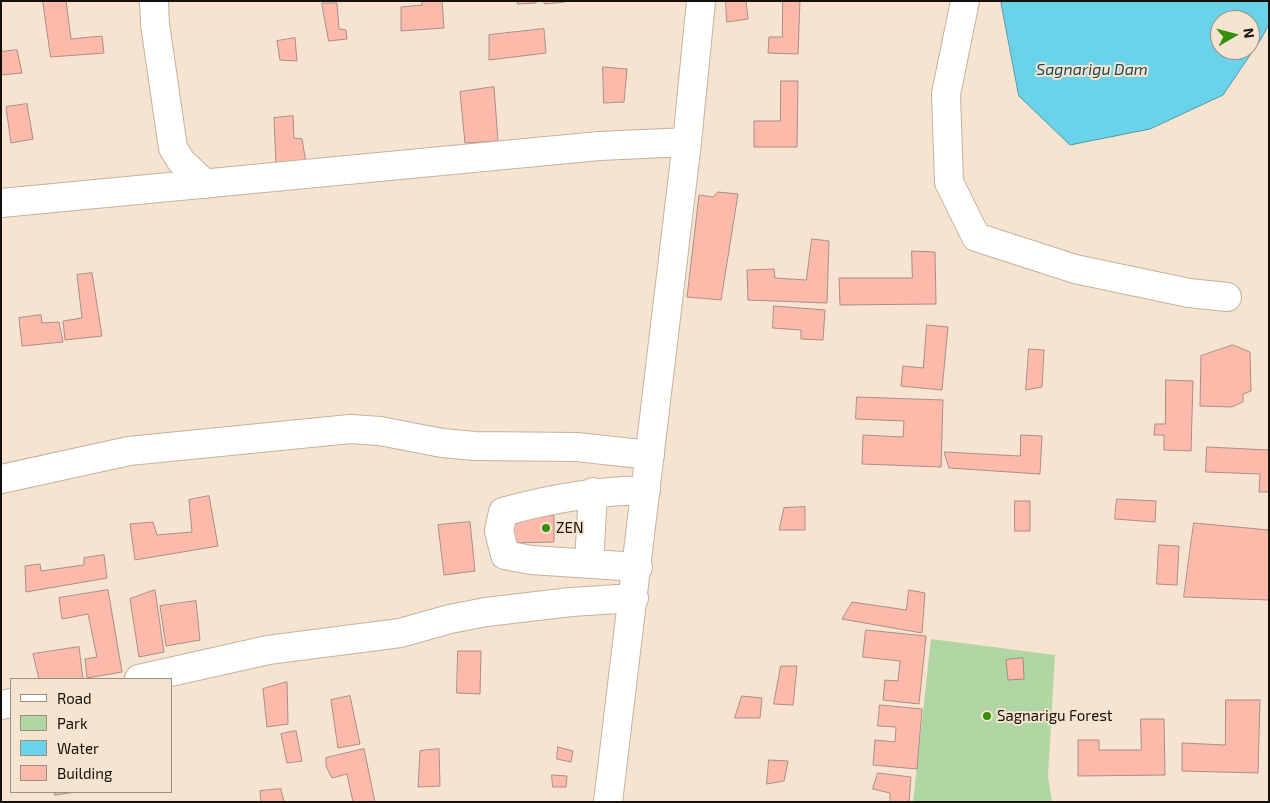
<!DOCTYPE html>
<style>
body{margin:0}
#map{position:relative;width:1270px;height:803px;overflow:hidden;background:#f6e4d0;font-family:"Exo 2",sans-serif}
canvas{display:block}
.frame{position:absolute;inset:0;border:2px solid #151009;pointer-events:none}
.legend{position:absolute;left:10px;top:678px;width:162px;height:115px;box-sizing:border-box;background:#f6e4d0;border:1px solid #9c8f80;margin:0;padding:6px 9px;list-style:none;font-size:15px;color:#151009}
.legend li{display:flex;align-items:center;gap:10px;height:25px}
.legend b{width:25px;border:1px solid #9c8f80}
.north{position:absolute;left:1210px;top:10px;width:50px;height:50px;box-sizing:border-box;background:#f6e4d0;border:1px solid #9c8f80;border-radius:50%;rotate:82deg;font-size:14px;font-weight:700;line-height:20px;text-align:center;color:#151009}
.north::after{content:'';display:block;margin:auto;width:18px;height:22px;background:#349109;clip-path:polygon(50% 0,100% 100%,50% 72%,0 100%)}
</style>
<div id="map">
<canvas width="1270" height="803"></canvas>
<div class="frame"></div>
<ul class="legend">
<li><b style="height:6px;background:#fff"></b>Road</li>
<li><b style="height:14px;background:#b0d6a3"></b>Park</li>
<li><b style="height:14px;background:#6ad3ea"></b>Water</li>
<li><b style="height:14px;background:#fdbaaa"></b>Building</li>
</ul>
<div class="north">N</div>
</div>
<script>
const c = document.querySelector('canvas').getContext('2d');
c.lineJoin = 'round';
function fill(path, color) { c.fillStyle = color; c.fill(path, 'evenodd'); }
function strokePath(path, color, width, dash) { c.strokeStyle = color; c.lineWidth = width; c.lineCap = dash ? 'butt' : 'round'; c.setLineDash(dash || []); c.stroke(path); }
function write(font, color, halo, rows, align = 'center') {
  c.font = font + ' "Exo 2",sans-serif'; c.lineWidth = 4; c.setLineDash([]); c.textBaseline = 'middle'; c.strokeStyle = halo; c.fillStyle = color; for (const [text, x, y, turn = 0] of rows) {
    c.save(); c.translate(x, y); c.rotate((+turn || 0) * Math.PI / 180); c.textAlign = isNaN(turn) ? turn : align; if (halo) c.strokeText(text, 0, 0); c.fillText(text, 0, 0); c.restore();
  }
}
fill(new Path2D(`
 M931 639 1055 655 1048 776 1052 802H913Z`), '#b0d6a3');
const water = new Path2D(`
 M1001 1H1269V24L1261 39 1223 95 1150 129 1070 145 1019 96ZM1220 20H1250V50H1220Z`);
fill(water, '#6ad3ea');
strokePath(water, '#5098a6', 1);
const building = new Path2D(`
 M43 1H66L71 39 102 36 104 53 51 57Z
 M422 1H442L444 28 401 31V7L422 5Z
 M518 1H536V3L518 4Z
 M544 1H565V2L545 4Z
 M726 1H746L748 19 727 22Z
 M783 1H800L798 54 768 53 769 37H782Z
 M322 3H337L339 29 346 30 347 39 329 41Z
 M544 29 546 53 489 60V35Z
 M295 38 297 61 280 60 277 41Z
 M17 50 22 73 1 75V52Z
 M603 67 627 69 624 102 604 103Z
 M781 81H798L797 147H754V121H780Z
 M494 87 498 141 465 143 460 92Z
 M27 104 33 139 11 143 6 107Z
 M293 116 294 138 302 139 306 163 276 166 274 118Z
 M718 192 738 194 721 300 687 297 699 195 713 197Z
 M812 239 829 241 827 303 748 300 747 270 774 269 775 278 806 280Z
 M912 251 935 252 936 304 840 305 839 278H912Z
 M92 273 102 336 65 340 63 321 82 318 77 275Z
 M774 306 825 310 823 340 801 339V330L773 328Z
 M41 315 42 323 59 322 63 342 22 346 19 318Z
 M927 325 948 327 942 390 901 386 903 366 923 368Z
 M1233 345 1250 352 1251 391 1243 394V402L1232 407 1200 406 1201 356Z
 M1029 349 1044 350 1042 387 1026 390Z
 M1166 380 1193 381 1191 451 1164 450V435H1154L1155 424H1165Z
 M857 397 943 400 941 467 862 464 863 435 903 437 904 421 856 419Z
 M1021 435 1042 436 1040 474 949 468 944 452 1020 456Z
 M1207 447 1269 450V492H1259L1260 474 1206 472Z
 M209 496 218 546 135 560 130 524 153 522 157 535 192 532 189 500Z
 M1117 499 1156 501 1155 522 1115 519Z
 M1015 501H1030V531H1015Z
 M805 507V530H779L784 508Z
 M554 516V542L510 543 509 518Z
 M470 522 475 571 444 575 438 525Z
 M1194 523 1269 530V600L1184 597Z
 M1159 545 1179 546 1177 585 1157 584Z
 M104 555 107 578 26 592 25 566 40 564 41 571 84 565V558Z
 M108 590 122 672 87 678 85 659 97 657 88 614 62 619 59 598Z
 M155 590 164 652 139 657 130 599Z
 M909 590 925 593 922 633 842 619 852 602 906 610Z
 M196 601 200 640 166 646 160 606Z
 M866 630 926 636 919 704 883 700 885 680 898 681 900 661 863 657Z
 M79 647 83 679H39L33 654Z
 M458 651H481L480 694 457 693Z
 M1023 658 1024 679 1008 680 1006 660Z
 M781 666H797L793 705 774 704Z
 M287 682 288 724 267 727 263 689Z
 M350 696 360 744 338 748 331 700Z
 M742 696 762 698 760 718H735Z
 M1226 700H1260L1258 773 1182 771V743L1225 745Z
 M880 705 922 709 917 769 873 765 875 740 895 742 896 727 878 726Z
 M1141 719H1164L1165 775 1078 776V740H1099V750H1141Z
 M296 731 302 761 287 763 281 734Z
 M558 747 573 751 571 762 557 759Z
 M364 749 375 802H353L347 774 332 778 326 766V758Z
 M439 749 440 786 418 787 420 751Z
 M769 760 788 761 784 781 767 784Z
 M878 773 911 777 909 802H890V793L873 789Z
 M552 775 567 776 566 787H553Z
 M281 789 284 802H261L260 791Z
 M55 792H76L55 795Z`);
fill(building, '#fdbaaa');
strokePath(building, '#a88e88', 1);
const minor = new Path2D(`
 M154 1 155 24 173 148 181 161 205 184
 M965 1 946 94 949 182 976 237 1075 269 1189 293 1227 297
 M1 203 599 146 687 142
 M1 479 129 451 350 429 380 431 442 443 475 446 577 447 650 455
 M589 564 593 492
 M638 567 531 560 505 555 499 531 503 512C552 498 595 491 646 490
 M139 679 268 650 400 633 450 619 486 612 571 602 634 598
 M1 705 11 703
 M608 802 687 142 701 1`);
strokePath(minor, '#c3b29f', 30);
strokePath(minor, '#fff', 28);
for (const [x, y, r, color] of [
 [546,528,5,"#349109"],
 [987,716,5,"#349109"]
]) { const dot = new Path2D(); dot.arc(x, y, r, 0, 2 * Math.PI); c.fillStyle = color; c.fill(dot); strokePath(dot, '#f6e4d0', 2); }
write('15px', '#151009', '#f6e4d0', [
 ["ZEN",556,528],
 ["Sagnarigu Forest",997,716]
], 'left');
write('italic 16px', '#1d4c56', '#f6e4d0', [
 ["Sagnarigu Dam",1092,70]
]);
</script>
